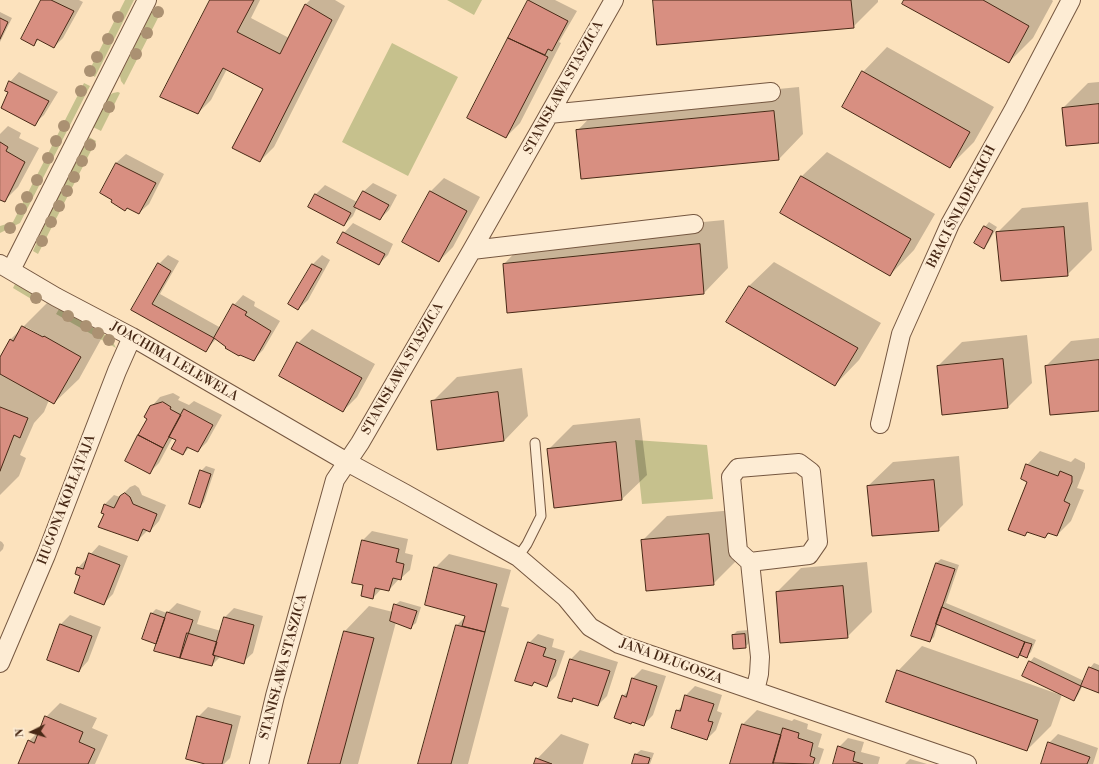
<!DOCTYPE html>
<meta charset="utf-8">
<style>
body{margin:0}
#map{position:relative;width:1099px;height:764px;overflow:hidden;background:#fce2bd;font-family:"Libre Bodoni",serif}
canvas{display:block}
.north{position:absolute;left:12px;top:712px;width:40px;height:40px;-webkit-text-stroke:3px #fdecd4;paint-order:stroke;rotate:265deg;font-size:11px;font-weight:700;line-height:16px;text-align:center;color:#482916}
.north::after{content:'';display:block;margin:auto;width:14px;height:18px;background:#482916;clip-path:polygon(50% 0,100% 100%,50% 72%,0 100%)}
</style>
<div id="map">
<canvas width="1099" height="764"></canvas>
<div class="north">N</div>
</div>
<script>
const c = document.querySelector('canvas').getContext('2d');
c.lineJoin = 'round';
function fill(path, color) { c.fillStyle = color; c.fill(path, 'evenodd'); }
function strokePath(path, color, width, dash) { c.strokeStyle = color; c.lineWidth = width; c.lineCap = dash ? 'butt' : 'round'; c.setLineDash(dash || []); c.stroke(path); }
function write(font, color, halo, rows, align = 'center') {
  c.font = font + ' "Libre Bodoni",serif'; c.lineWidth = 4; c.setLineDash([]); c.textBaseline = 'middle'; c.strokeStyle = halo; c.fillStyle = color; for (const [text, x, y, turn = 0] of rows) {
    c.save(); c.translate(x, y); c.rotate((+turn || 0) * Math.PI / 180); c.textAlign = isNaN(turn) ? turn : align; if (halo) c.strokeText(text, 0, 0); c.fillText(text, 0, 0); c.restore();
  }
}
fill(new Path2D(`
 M125 0H134L95 77 88 73Z
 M447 0H482L474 15Z
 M154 8 161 12 124 85 121 81 120 76Z
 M392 43 458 77 408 176 342 142Z
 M84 83 90 86 20 223 0 233V226L13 222Z
 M118 92 120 93 101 131 93 127 110 95 113 93Z
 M89 137 96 141 38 254 33 251 48 217Z
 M15 284 40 298 38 303 13 288Z
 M59 309 109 337 112 340 116 348 56 314Z
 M635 440 707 445 713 499 642 504Z`), '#c6c18d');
fill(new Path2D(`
 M42 0H79L83 2 63 38 54 47 39 39 34 45Z
 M210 0H260L251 18 289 38 306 4 310 0H335L345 6 274 147 260 161 265 89 227 69 211 100 198 113Z
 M529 0H555L577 11 559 42 561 43 520 123 506 137 468 117Z
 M654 0H878V2L853 27Z
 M905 0H1052L1053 1 1033 38 1009 62Z
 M0 12 12 18 0 42Z
 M887 47 994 107 974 142 950 166 863 72Z
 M19 72 58 92 44 115 34 124 10 92V82Z
 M1099 82V142L1063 108 1088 83Z
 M799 87 803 134 779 159 577 131 601 106Z
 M8 126 21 133 19 138 39 148 18 187 4 201 0 199V134Z
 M827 152 935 214 914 250 890 275 781 212 802 176Z
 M126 154 164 174 149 204 139 213 116 163Z
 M444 178 480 197 453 247 439 261 430 192Z
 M373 183 397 195 389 210 380 219 357 207 353 216 344 225 309 206 316 194 325 185 357 202 363 192Z
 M1088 202 1092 250 1067 275 997 233 1022 208Z
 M724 220 728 268 704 293 508 312 504 264 528 239Z
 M989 222 997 227 988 243 983 247 985 227Z
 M353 223 393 244 388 255 379 264 344 233Z
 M168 255 179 261 160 294 221 328 234 305 243 295 255 302 254 306 280 321 263 350 253 360 216 339 205 351 132 310 159 264Z
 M322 255 330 260 308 300 298 309 313 264Z
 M774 262 881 323 859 360 835 385 749 286Z
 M48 302 105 332 79 379 54 403 49 400 44 412 34 423 20 455 26 458 19 476 0 495V359L10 340ZM26 327 47 339 46 341 26 329Z
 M312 329 375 364 357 397 343 411 298 343Z
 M1027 335 1032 383 1008 407 938 366 962 342Z
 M1099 338V410L1046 366 1071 341Z
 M522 368 528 416 504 441 432 402 457 377Z
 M173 393 180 397 178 400 189 405 194 401 222 415 207 442 198 451 190 447 183 454 178 440 173 437 159 463 150 472 148 418 151 407 160 397Z
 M640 418 647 475 622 499 555 507 548 450 573 425Z
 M1040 451 1071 462 1075 458 1085 463V468L1077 488 1084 490 1071 521 1057 535 1050 532 1045 537 1029 531 1025 535 1028 481 1027 465Z
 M959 456 963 505 938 530 868 486 893 462Z
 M206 466 215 469 204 502 200 507 201 471Z
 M135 485 139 488 142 495 166 505 159 521 150 531 148 530 138 540 102 512 105 504 114 495 120 497 130 487Z
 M734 510 738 559 713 584 642 541 667 516Z
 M372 531 408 539 405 553 413 555 410 570 400 579H399L389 590 382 588 373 598 365 585 363 540Z
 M0 541 2 542 4 545 3 549 0 552Z
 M99 545 128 556 113 594 104 603 81 575 78 568Z
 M449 554 511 570 501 606 509 608 468 764H419L456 626 467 615 435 568Z
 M941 559 959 565 946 603 1036 640 1031 652 1027 656 1021 654 1018 657 938 624 934 637 930 641 936 563Z
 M867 562 872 612 847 637 777 592 801 568Z
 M400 601 421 607 416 623 411 627 396 622 358 764H309L345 631 369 606 393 612 395 605Z
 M177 603 201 611 197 624 221 631 225 617 234 608 263 616 253 653 243 662 221 656 212 665 144 638 152 613 156 609 167 613Z
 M70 615 101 627 88 661 79 671 61 624Z
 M749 630 750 642 745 647 733 635 737 631Z
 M538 634 554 639 552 647 565 651 556 676 547 685 535 682 532 685 529 643Z
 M922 646 1058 694 1059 693 1030 662 1034 657 1084 681 1090 668 1094 663 1099 665V692L1083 685 1078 695 1074 700 1062 694 1051 726 1027 750 898 671Z
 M580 650 618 662 607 696 598 705 575 698 571 701 559 697 571 659Z
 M642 669 666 676 653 715 644 724 633 721 631 723 623 696 630 689 633 678Z
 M695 686 722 695 717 711 722 713 716 730 707 739 677 711 683 705 686 695Z
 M60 703 97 718 92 728 108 735 95 764H19L29 741 41 729 46 717Z
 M208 707 241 716 230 758 224 764H209L198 717Z
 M757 710 792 721 794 719 808 724 807 729 822 734 818 747 824 749 819 764H731L743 724Z
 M561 734 589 744 583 764H535L537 759Z
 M1058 734 1098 748 1093 764H1044L1049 743Z
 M848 738 864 742 861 752 880 757 878 764H834L839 747Z
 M641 750 654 753 650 764H633L636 754Z
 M910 759 927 764H905Z`), '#0003');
const building = new Path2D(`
 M41 0H51L74 11 54 48 37 39 34 46 21 39Z
 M210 0H254L237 32 280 54 305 4 332 20 260 162 232 148 263 89 223 68 198 114 160 97Z
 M528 0 568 21 552 51 548 49 545 55 508 38Z
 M653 0H851L854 28 657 45Z
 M904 0H983L1029 26 1009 63 902 4Z
 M0 18 8 22 0 39Z
 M508 38 548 57 506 138 467 118Z
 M862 71 970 132 950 168 842 107Z
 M9 81 49 101 35 126 1 108 8 92 5 91Z
 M1099 104V143L1066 146 1062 108Z
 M774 111 779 160 581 179 576 130Z
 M0 142 8 147 6 151 25 162 5 202 0 200Z
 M116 163 156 183 139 214 127 208 125 211 111 202 112 200 100 193Z
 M801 176 911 239 890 276 780 213Z
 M363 191 389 205 380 220 354 207Z
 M430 191 467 211 439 262 402 242Z
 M315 194 351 213 344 226 308 207Z
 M984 226 993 231 984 249 974 243Z
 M1064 227 1068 276 1001 281 996 232Z
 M343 232 385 254 379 265 337 243Z
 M700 244 704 294 507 313 503 264Z
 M158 263 171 271 152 304 214 338 206 352 131 310Z
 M312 264 322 269 298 310 288 304Z
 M749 286 858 348 835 386 726 322Z
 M233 304 247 312 245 315 271 331 254 361 240 355 239 356 225 348 226 347 214 338Z
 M22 326 43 337 44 336 81 357 54 404 0 374V357L10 339 13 341Z
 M297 342 362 378 343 412 279 376Z
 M1003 359 1008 408 942 415 937 366Z
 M1099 360V411L1050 415 1045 366Z
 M498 392 504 441 437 450 431 401Z
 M163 402 171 407 170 409 181 415 163 448 138 435 147 419 144 417 150 406Z
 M0 407 28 418 20 438 14 435 0 471Z
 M184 409 213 425 198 452 187 447 183 455 171 449 176 440 169 437Z
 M138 435 163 448 150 474 125 461Z
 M616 442 622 500 554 508 547 449Z
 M1026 464 1058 476 1060 471 1072 476V482L1064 501 1070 504 1057 536 1048 533 1045 538 1027 532 1025 536 1008 530 1027 482 1021 479Z
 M200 470 211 474 200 508 189 504Z
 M934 480 939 531 872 536 867 486Z
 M125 493 130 497 133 504 157 514 150 532 143 529 138 541 98 527 104 514 101 513 104 504 114 508 120 496Z
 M709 534 714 585 646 591 641 540Z
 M362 540 399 549 396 562 404 564 401 580 393 578 389 591 375 588 373 599 361 596 363 585 352 583Z
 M89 553 120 565 104 605 74 593 80 576 75 574 77 567 83 569Z
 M936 563 955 569 930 642 911 636Z
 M434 567 497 584 485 632 462 626 465 616 425 605Z
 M843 586 848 638 780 643 776 592Z
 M394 604 417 611 411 629 390 621Z
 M942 607 1025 642 1018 658 936 624Z
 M167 612 193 620 180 658 154 651Z
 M151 613 165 618 156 644 142 639Z
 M224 617 254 625 244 664 213 655Z
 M60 624 92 636 79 672 47 660Z
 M456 625 485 632 451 764H418Z
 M344 631 374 638 340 764H308Z
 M187 633 217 642 213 655 215 656 212 666 180 658Z
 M745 634 746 648 733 649 732 635Z
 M528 642 546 648 543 656 556 660 547 687 534 682 532 686 515 681Z
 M1025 642 1032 644 1027 658 1020 655Z
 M570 659 610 671 598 706 573 698 572 702 558 698Z
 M1029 661 1081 686 1074 701 1022 676Z
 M1089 667 1099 671V693L1081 686Z
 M897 670 1038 720 1027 751 886 702Z
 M632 678 657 686 644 726 632 722 631 724 614 718 622 695 626 697Z
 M685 695 714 704 708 721 713 722 707 740 671 728 676 710 680 711Z
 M45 716 83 732 79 742 95 749 88 764H18L28 740 34 743Z
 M197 716 232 725 222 764H205L186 759Z
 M742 724 781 735 773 764H730Z
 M783 728 799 733 798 738 813 743 810 756 815 758 813 764 773 763Z
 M1048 742 1090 757 1087 764H1041Z
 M838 746 855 752 853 761 863 764H833Z
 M635 754 650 758 648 764H632Z
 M536 758 552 764H534Z`);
fill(building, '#d88f81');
strokePath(building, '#482916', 1);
const service = new Path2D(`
 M518 557 527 544 541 516 535 443`);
const minor = new Path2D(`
 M549 114 771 92
 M472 250 694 224
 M0 264 56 297 132 337 347 462 404 493 518 557 566 598 590 627 619 644 967 764
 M11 270 147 0
 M880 424 901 334 939 249 950 224 1015 107 1071 0
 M750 562 738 551 731 477 738 468 799 463 811 472 818 542 809 555 750 562 760 657 759 674 755 691
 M0 663 46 555 117 371 132 337
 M259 764 275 696 335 480 360 443 472 250 614 0`);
strokePath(service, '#755740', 11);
strokePath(minor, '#755740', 20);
strokePath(service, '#fdecd4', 9);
strokePath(minor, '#fdecd4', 18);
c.fillStyle = '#ab9172';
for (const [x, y] of [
 [158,12],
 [118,17],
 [147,33],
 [108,39],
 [136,54],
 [97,57],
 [90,71],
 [81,91],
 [109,107],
 [64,126],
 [56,141],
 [90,145],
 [48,158],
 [82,161],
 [74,177],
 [37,180],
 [67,191],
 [27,197],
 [59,206],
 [21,209],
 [51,222],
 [10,228],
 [42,241],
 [36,298],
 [68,316],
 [86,326],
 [98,333],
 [109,340]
]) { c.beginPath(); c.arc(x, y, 6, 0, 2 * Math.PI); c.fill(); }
write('13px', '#482916', '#fdecd4', [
 ["STANISŁAWA STASZICA",564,88,-61],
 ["BRACI ŚNIADECKICH",962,207,-63],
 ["JOACHIMA LELEWELA",174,362,30],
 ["STANISŁAWA STASZICA",403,369,-60],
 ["HUGONA KOŁŁĄTAJA",67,500,-69],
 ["JANA DŁUGOSZA",671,662,20],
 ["STANISŁAWA STASZICA",284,667,-75]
]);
</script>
